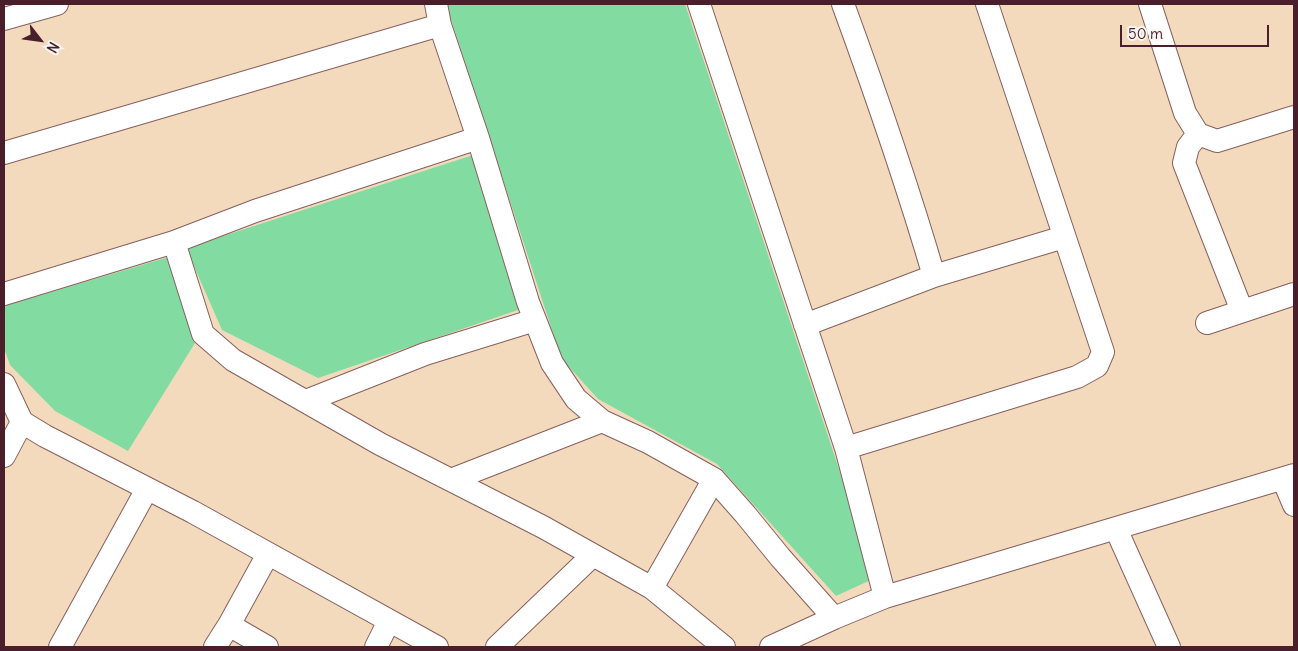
<!DOCTYPE html>
<style>
body{margin:0}
#map{position:relative;width:1298px;height:651px;overflow:hidden;background:#f4dabd;font-family:Delius,sans-serif}
canvas{display:block}
.frame{position:absolute;inset:0;border:5px solid #4a1f2b;pointer-events:none}
.north{position:absolute;left:15px;top:15px;width:50px;height:50px;-webkit-text-stroke:4px #f6f6f2;paint-order:stroke;rotate:120deg;font-size:14px;font-weight:700;line-height:20px;text-align:center;color:#4a1f2b}
.north::after{content:'';display:block;margin:auto;width:18px;height:22px;background:#4a1f2b;clip-path:polygon(50% 0,100% 100%,50% 72%,0 100%)}
.scale{position:absolute;left:1120px;top:25px;width:149px;height:22px;box-sizing:border-box;border:2px solid #4a1f2b;border-top:0;padding-left:6px;font-size:15px;line-height:18px;white-space:nowrap;color:#4a1f2b;-webkit-text-stroke:4px #f6f6f2;paint-order:stroke}
</style>
<div id="map">
<canvas width="1298" height="651"></canvas>
<div class="frame"></div>
<div class="north">N</div>
<div class="scale">50 m</div>
</div>
<script>
const c = document.querySelector('canvas').getContext('2d');
c.lineJoin = 'round';
function fill(path, color) { c.fillStyle = color; c.fill(path, 'evenodd'); }
function strokePath(path, color, width, dash) { c.strokeStyle = color; c.lineWidth = width; c.lineCap = dash ? 'butt' : 'round'; c.setLineDash(dash || []); c.stroke(path); }
fill(new Path2D(`
 M446 4H685L875 578 836 596 717 464 598 399 561 358Z
 M473 155 521 309 318 378 222 330 186 248Z
 M179 254 195 343 128 451 55 411 10 365 4 348V306Z`), '#82dca1');
const minor = new Path2D(`
 M436 4 440 25 478 138 528 302 552 363 576 399 602 421 648 442 714 479 745 514 780 557 834 618
 M699 4 846 448 885 597
 M843 4C876 94 907 184 934 276
 M1150 4 1185 113 1198 134 1217 141 1294 117
 M4 19 57 4
 M1198 134 1188 147 1184 163 1242 311
 M4 153 440 25
 M174 242 203 334 233 360 380 444 543 527 652 588 724 647
 M4 294 174 242 255 211 478 138
 M1207 323 1294 294
 M805 325 934 276 1064 237
 M4 384 22 422 45 436 193 512 437 647
 M306 401 425 354 535 320
 M846 448 1077 377 1097 366 1103 352 987 4
 M4 456 22 422
 M1283 479 1294 505
 M451 480 602 421
 M1116 529 1169 647
 M652 588 714 479
 M229 625 267 647
 M60 647 147 489
 M215 647 229 625 268 554
 M376 647 389 621
 M497 647 592 556
 M771 647 834 618 885 597 1294 475`);
strokePath(minor, '#86605e', 24);
strokePath(minor, '#fff', 22);
</script>
